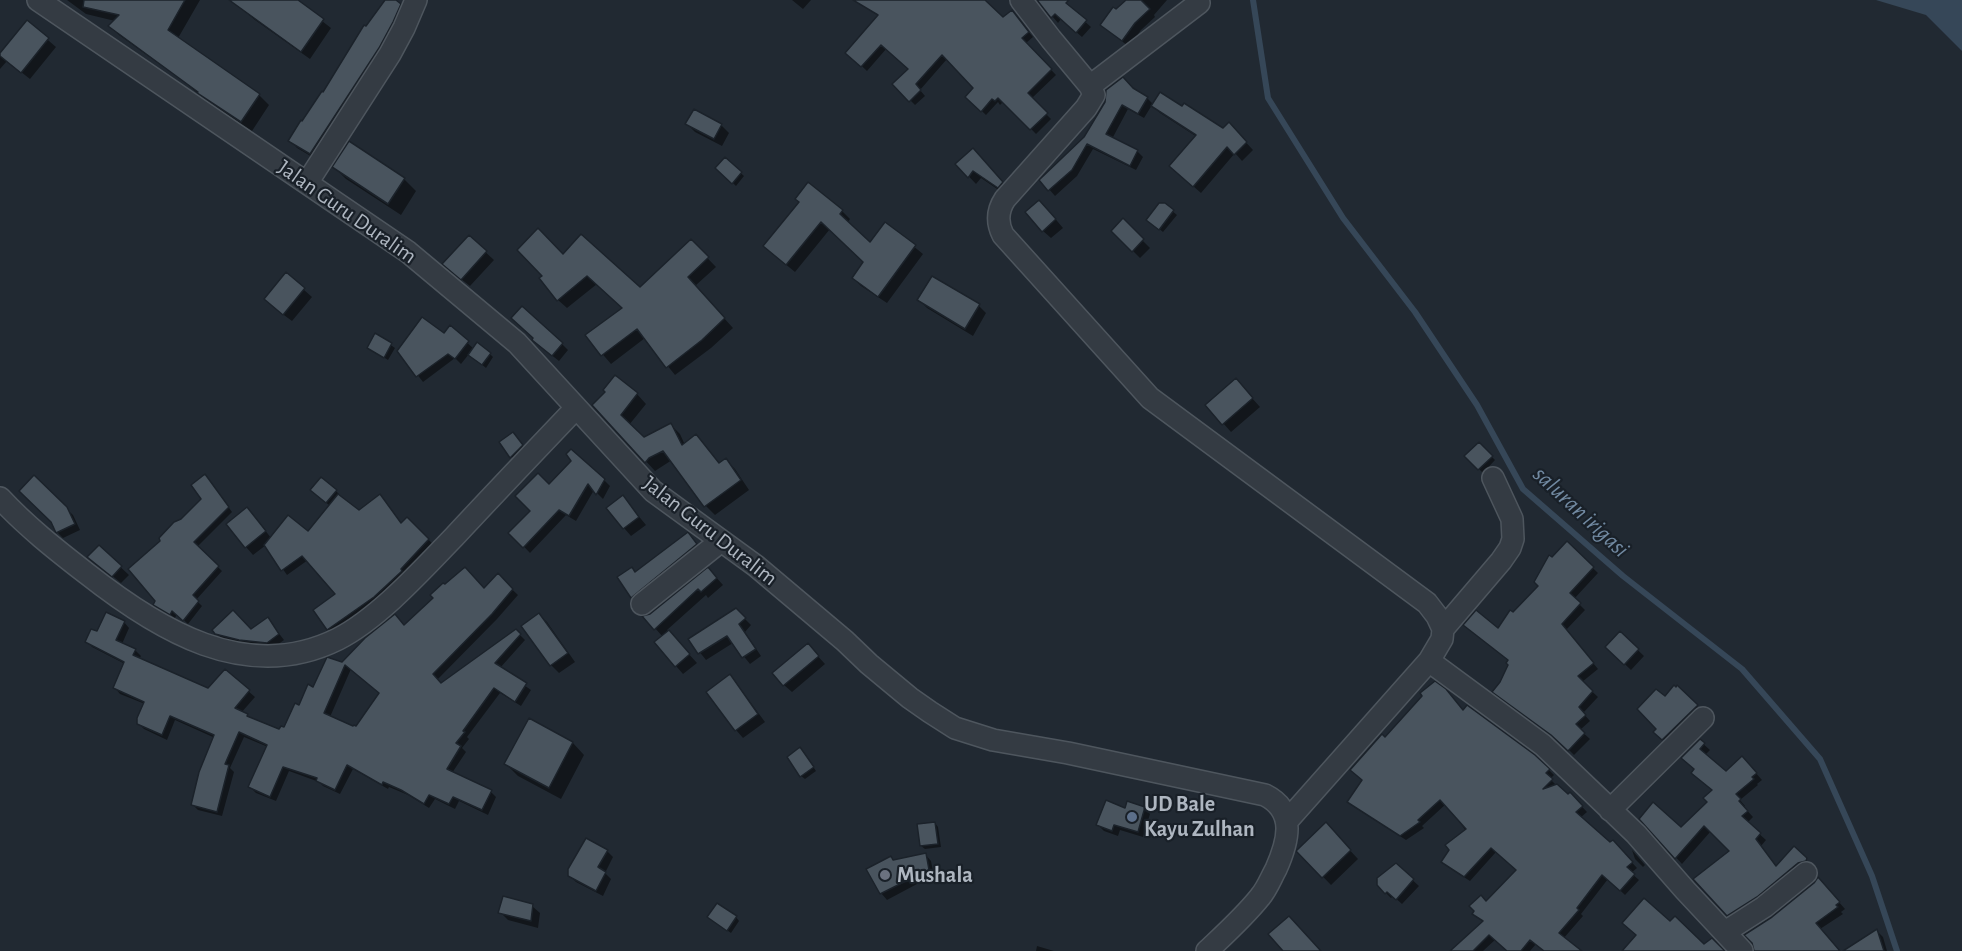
<!DOCTYPE html>
<style>
body{margin:0}
canvas{display:block;background:#212932}
</style>
<canvas width="1962" height="951"></canvas>
<script>
const c = document.querySelector('canvas').getContext('2d');
c.lineJoin = 'round';
function fill(path, color) { c.fillStyle = color; c.fill(path, 'evenodd'); }
function strokePath(path, color, width, dash) { c.strokeStyle = color; c.lineWidth = width; c.lineCap = dash ? 'butt' : 'round'; c.setLineDash(dash || []); c.stroke(path); }
function write(font, color, halo, rows, align = 'center') {
  c.font = font + ' "Alegreya Sans",sans-serif'; c.lineWidth = 4.5; c.setLineDash([]); c.textBaseline = 'middle'; c.strokeStyle = halo; c.fillStyle = color; for (const [text, x, y, turn = 0] of rows) {
    c.save(); c.translate(x, y); c.rotate((+turn || 0) * Math.PI / 180); c.textAlign = isNaN(turn) ? turn : align; if (halo) c.strokeText(text, 0, 0); c.fillText(text, 0, 0); c.restore();
  }
}
fill(new Path2D(`
 M1876 0H1962V51L1926 15Z`), '#364758');
fill(new Path2D(`
 M67 0H200L162 66 119 35 110 26 115 21 86 14Z
 M231 0H295L331 28 310 59 255 20Z
 M387 0H393L407 13 319 161 297 148 290 140Z
 M792 0H811L803 9Z
 M854 0H983L1003 19 1012 12 1033 37 1026 43 1056 75 1031 99 1051 119 1036 134 1004 101 1000 105 998 102 986 115 967 97 975 88 947 59 920 90 925 96 915 105 894 84 910 69 887 48 867 71 847 52 879 16Z
 M1044 0H1066L1063 2 1091 27 1082 37 1061 19 1058 23 1041 3Z
 M1128 0H1167L1154 15 1155 17 1141 30 1129 47 1102 25Z
 M27 22 56 47 30 79 7 61 0 69V53Z
 M168 68 259 95 269 105 252 131 209 103Z
 M1133 90 1147 98 1154 105 1223 130 1229 124 1253 150 1242 161 1235 153 1201 193 1178 173 1197 137 1160 113 1152 105 1144 118 1128 109 1112 139 1137 151 1143 157 1136 170 1093 149 1077 176 1055 196 1041 180Z
 M687 124 721 125 729 133 722 146 695 132Z
 M349 144 404 179 416 191 401 215 346 179 334 167Z
 M980 158 1010 191 1006 195 981 178 976 184 957 164Z
 M725 159 744 176 736 186 717 168Z
 M808 184 842 211 850 219 847 223 870 245 886 224 923 254 887 303 861 286 853 278 864 262 830 229 795 272 773 254 801 202Z
 M1165 205 1177 215 1163 232 1152 223Z
 M1047 209 1063 228 1051 238 1043 231Z
 M1123 221 1150 248 1140 258 1113 231Z
 M469 237 494 260 470 286 452 272Z
 M691 241 716 267 695 286 733 328 711 348 675 375 645 338 611 364 587 336 624 308 597 284 567 308 558 300 564 256 640 289Z
 M286 274 312 297 292 321 273 307Z
 M919 300 979 306 986 313 973 336 927 308Z
 M450 327 474 349 490 354 493 357 486 368 469 354 461 364 455 358 423 382 399 351 444 335Z
 M376 335 395 348 388 360 369 348Z
 M535 338 562 344 568 350 559 361 540 346Z
 M1243 388 1260 407 1231 432 1207 405Z
 M637 394 646 404 629 425 643 439 671 425 680 434 685 445 696 436 720 464 726 460 735 469 749 490 715 515 706 506 672 460 655 471 594 405Z
 M517 437 525 450 515 461 501 443Z
 M1479 444 1495 460 1483 473 1466 456Z
 M34 478 73 515 80 530 63 538 57 532Z
 M209 480 232 512 197 547 222 571 196 600 202 606 188 624 177 614 175 618 155 604 162 542 203 499Z
 M604 480 610 486 603 499 594 490 576 521 566 515 530 553 511 533 532 511 549 486Z
 M336 491 339 494 338 496 359 512 385 501 402 524 407 519 434 545 379 602 333 634 328 629 337 595 308 560 287 575 266 545 253 555 246 547 255 517 271 538 308 533 330 506 315 493Z
 M623 497 646 525 631 536 624 528Z
 M688 534 704 552 639 605 632 598 619 578 635 573Z
 M1567 543 1598 573 1574 599 1585 610 1566 630 1598 669 1582 682 1598 697 1583 713 1590 721 1580 730 1590 739 1574 755 1502 683 1510 665 1509 661 1498 630 1540 586 1553 559Z
 M99 547 129 575 121 583 89 557Z
 M498 576 518 595 497 619 437 680 441 685 516 631 525 640 500 668 531 690 521 706 500 693 467 737 469 739 462 748 466 752 452 773 491 792 496 797 488 815 459 801 455 809 435 799 429 808 408 795 389 787 388 789 353 769 340 794 323 786 319 782 289 771 276 801 256 793 250 787 268 747 244 737 230 768 234 772 222 816 198 810 192 804 215 738 175 720 167 740 144 729 138 723 145 704 120 694 115 688 125 664 92 647 87 641 98 633 124 622 129 628 122 644 135 650 141 656 139 659 209 690 225 671 255 697 241 713 250 719 280 731 285 729 314 689 343 663 404 626 484 590ZM351 669 380 693 357 728 330 717Z
 M715 576 723 585 708 598 706 595 667 630 697 663 683 674 676 666 663 637 645 617Z
 M736 610 751 625 745 632 761 656 750 664 733 643 706 660 690 640Z
 M539 615 547 622 575 662 559 673 551 665 523 626Z
 M268 619 284 640 273 648 246 645 222 639 214 631 251 630Z
 M1620 633 1644 656 1631 670 1607 647Z
 M815 653 825 664 792 692 784 685Z
 M730 676 737 684 765 722 743 738 736 730Z
 M1677 687 1700 709 1667 743 1655 732 1658 729 1665 699Z
 M1463 712 1549 770 1554 775 1550 779 1567 796 1570 794 1587 812 1580 818 1610 844 1613 842 1637 868 1631 873 1639 880 1625 895 1608 879 1581 914 1583 916 1563 939 1574 951H1544L1536 944 1530 951H1508L1496 939 1483 951H1465L1484 922 1479 919 1486 902 1518 871 1496 852 1470 881 1448 867 1443 862 1466 831 1446 804 1422 826 1424 828 1406 840 1354 807 1349 802 1364 781 1385 739Z
 M530 720 573 743 584 755 561 799 518 776 506 764Z
 M1700 741 1710 750 1705 755 1726 773 1748 764 1762 780 1757 784 1758 785 1740 800 1745 806 1744 807 1753 817 1747 823 1766 840 1761 846 1777 867 1806 860 1811 865 1734 921 1695 880 1732 852 1711 831 1682 864 1641 819 1681 829 1709 802 1714 791 1699 778Z
 M804 753 816 771 805 779 801 776Z
 M1144 808 1150 814 1143 837 1120 830 1118 836 1104 831 1098 825 1126 810Z
 M935 823 938 827 941 847 925 849 921 846Z
 M1333 832 1358 859 1331 885 1298 851Z
 M1632 850 1645 865 1643 867 1635 859Z
 M607 851 613 857 605 873 611 879 603 896 576 882 569 875Z
 M925 854 931 861 935 881 917 884 887 900 881 893 894 861Z
 M1396 865 1419 886 1402 904 1393 896 1391 898 1386 893Z
 M1824 885 1845 909 1841 912 1843 914 1820 929 1817 951H1764Z
 M532 906 540 913 538 928 508 920 500 912Z
 M736 917 739 921 731 933 712 920Z
 M1877 931 1883 937 1887 951H1846Z
 M1037 946 1054 951H1036Z`), '#0007');
strokePath(new Path2D(`
 M1253 0 1268 98 1343 218 1415 312 1477 405 1523 489 1623 576 1742 669 1820 759 1872 876 1897 951`), '#364758', 6);
const building = new Path2D(`
 M84 0H185L168 30 260 94 241 122 197 93 198 92 108 26 119 15 83 7Z
 M229 0H298L324 19 301 52Z
 M385 0H396L401 4 393 22 379 48 310 154 288 141 301 120 302 121 322 91 323 92 364 25 366 26Z
 M853 0H985L1003 17 1012 10 1029 32 1022 38 1052 69 1028 93 1048 113 1030 130 998 98 995 101 992 99 981 112 965 97 973 88 942 55 916 84 921 90 909 102 892 84 908 69 881 45 861 67 845 53 878 15Z
 M1037 0H1069L1066 3 1087 20 1076 33 1055 14 1051 18Z
 M1126 0H1141L1150 9 1135 23 1122 41 1100 25 1113 7 1116 9Z
 M27 20 49 38 21 73 0 56V53Z
 M1123 77 1133 88 1148 97 1138 114 1122 105 1106 134 1138 150 1130 166 1087 144 1072 170 1048 191 1039 180 1084 137 1105 102 1106 90Z
 M1160 92 1182 106 1184 103 1223 128 1229 122 1247 142 1234 155 1227 147 1193 187 1169 166 1196 135 1151 106Z
 M694 109 722 124 714 139 685 124Z
 M349 141 405 178 388 204 332 167Z
 M973 148 1003 182 998 188 973 171 968 178 955 164Z
 M725 157 742 172 732 184 715 168Z
 M808 182 843 210 840 214 870 242 885 222 916 245 878 297 852 278 863 262 821 222 786 265 763 246 799 202 795 199Z
 M1039 200 1056 219 1042 232 1025 212Z
 M1159 203H1165L1174 210 1159 230 1146 220Z
 M1123 218 1144 239 1132 252 1111 231Z
 M538 228 563 254 581 234 640 287 691 239 709 257 688 277 725 318 702 340 666 368 637 329 601 356 585 335 622 308 587 276 557 301 539 278 542 276 517 250Z
 M469 235 487 251 461 280 442 264Z
 M286 272 305 288 283 315 264 299Z
 M932 276 980 304 965 329 917 300Z
 M522 306 563 343 552 356 532 340 533 338 511 318Z
 M422 317 444 333 450 325 469 341 455 359 448 354 416 377 397 351Z
 M375 333 392 343 384 358 367 348Z
 M477 342 491 353 482 365 468 355Z
 M615 375 638 393 621 415 644 437 671 423 682 445 696 434 719 463 726 458 741 480 704 507 663 451 649 458 645 463 592 405 605 392 603 390Z
 M1236 378 1253 398 1222 425 1205 405Z
 M513 432 523 445 510 458 499 442Z
 M1479 442 1493 456 1478 470 1464 456Z
 M571 449 605 479 596 495 588 484 569 516 559 510 523 548 508 533 530 511 515 496 538 473 549 484 571 461 566 454Z
 M205 474 229 507 194 542 219 566 193 595 199 601 183 621 172 611 170 615 153 605 155 601 128 569 160 541 159 538 174 522 181 519 201 499 191 485Z
 M34 475 67 507 75 524 56 533 51 522 19 491Z
 M321 477 337 490 326 503 310 490Z
 M338 494 359 510 380 494 401 523 407 517 429 539 401 569 402 571 374 597 327 630 313 610 335 594 302 556 281 571 264 545 288 515 308 531Z
 M623 495 639 517 623 529 606 508Z
 M247 507 266 531 245 548 226 524Z
 M688 532 697 544 631 598 617 577 632 567 635 572Z
 M1567 541 1594 567 1570 593 1581 603 1562 624 1594 663 1578 676 1593 691 1579 707 1586 715 1576 724 1585 733 1568 751 1551 735 1492 692 1500 682 1508 665 1506 663 1508 660 1463 625 1476 610 1498 628 1510 610 1513 612 1538 586 1534 582 1549 555 1552 557Z
 M99 545 122 566 112 577 87 557Z
 M465 567 484 588 498 573 513 589 492 614 433 674 441 683 516 629 521 634 495 663 527 683 515 702 494 688 463 731 465 732 456 743 461 746 447 769 492 790 482 810 453 797 449 804 429 795 424 804 401 790 383 782 382 785 347 765 335 790 316 781 317 778 283 767 270 797 248 787 267 745 239 732 225 764 229 765 217 812 191 805 199 772 214 735 170 716 162 735 137 724V718L144 702 113 688 124 662 85 642 91 629 97 631 106 612 125 621 116 640 136 649 133 655 208 688 225 669 250 690 235 708 248 714 247 716 279 729 281 726 284 727 295 703 299 705 308 684 313 687 327 657 342 662 365 638 395 614 404 625 433 598 430 595 443 583 445 584ZM345 665 379 693 356 726 354 725 353 726 324 713Z
 M708 567 717 578 701 592 698 589 654 630 642 616 650 614Z
 M736 608 746 618 739 624 756 649 742 658 727 636 698 654 688 639Z
 M233 610 251 629 268 617 279 634 267 643 239 640 215 634 212 630Z
 M539 613 568 653 550 666 521 626Z
 M669 630 690 654 675 667 654 642Z
 M1620 631 1639 649 1624 665 1605 647Z
 M808 643 819 656 783 686 772 673Z
 M730 674 758 714 735 731 706 692Z
 M1435 681 1446 689 1463 710 1467 705 1535 755 1550 769 1546 773 1553 779 1543 789 1557 784 1568 794 1570 792 1583 806 1576 812 1610 842 1613 840 1633 862 1627 867 1635 874 1620 891 1602 875 1577 908 1579 910 1559 933 1582 951H1544L1530 940 1521 951H1507L1489 935 1473 951H1450L1483 921 1472 914 1474 911 1469 906 1481 895 1486 901 1516 870 1491 848 1464 877 1441 862 1449 850 1445 845 1466 829 1440 800 1418 820 1420 822 1400 836 1347 802 1362 780 1350 770 1382 734 1385 737 1422 696 1420 693Z
 M1674 685 1676 687 1677 685 1698 705 1662 740 1653 732 1656 729 1637 709 1656 689 1665 696Z
 M529 718 573 742 549 788 504 764Z
 M1700 739 1705 743 1700 749 1726 771 1742 756 1757 773 1752 777 1754 779 1736 794 1741 799 1739 801 1748 811 1742 816 1761 833 1756 839 1776 866 1794 846 1807 858 1806 861 1798 863 1757 897 1727 916 1693 879 1729 851 1704 826 1675 859 1639 819 1653 802 1681 827 1707 802 1703 798 1712 790 1691 773 1694 769 1681 758Z
 M800 747 814 767 800 777 787 757Z
 M1106 800 1125 808 1127 801 1145 807 1138 832 1114 825 1112 831 1096 825Z
 M935 822 938 844 920 846 917 824Z
 M1326 822 1351 850 1322 878 1296 851Z
 M586 838 608 850 598 867 606 872 596 891 568 876V869Z
 M926 853 930 875 910 879 880 894 866 869 891 856 893 860Z
 M1396 863 1414 879 1396 900 1387 892 1385 894 1377 885V878Z
 M1818 877 1840 902 1836 905 1838 907 1816 923 1840 951H1754L1752 943 1744 935 1772 917 1814 883Z
 M503 896 533 904 531 921 498 913Z
 M1644 898 1670 921 1675 916 1704 944 1712 938 1725 951H1622L1636 935 1622 923Z
 M717 903 737 916 727 931 707 917Z
 M1289 916 1321 951H1283L1268 934Z
 M1877 929 1884 951H1843Z`);
fill(building, '#49545e');
strokePath(building, '#1b222a', 1.5);
const minor = new Path2D(`
 M38 0 408 252 517 343 653 491 756 566 845 641 869 664 910 698 930 712 955 728 993 740 1068 753 1265 795C1297 811 1288 842 1276 869 1271 878 1267 889 1260 897 1244 917 1225 934 1207 951
 M1021 0 1051 39 1090 86 1094 95 1086 108 1005 199C997 211 997 223 1003 235L1150 398 1427 603 1437 616 1443 629 1442 639 1429 661 1287 821
 M1090 86 1199 3
 M307 183 390 54 404 28 416 0
 M0 498C26 526 55 549 86 573 157 629 246 685 338 639 379 618 422 570 454 537 494 494 535 451 576 408
 M642 604 721 541
 M1443 629 1501 561 1510 548 1513 539 1512 519 1493 478
 M1429 661 1543 745 1636 834 1685 890 1742 951
 M1610 810 1703 718
 M1725 932 1764 907 1806 873`);
strokePath(minor, '#4e565e', 24);
strokePath(minor, '#343b43', 21);
for (const [x, y, r, color] of [
 [1132,817,6,"#5c6f8a"],
 [885,875,6,"#6b7280"]
]) { const dot = new Path2D(); dot.arc(x, y, r, 0, 2 * Math.PI); c.fillStyle = color; c.fill(dot); strokePath(dot, '#192028', 2); }
write('22px', '#aeb6c0', '#192028', [
 ["Jalan Guru Duralim",347,212,35],
 ["Jalan Guru Duralim",710,531,38]
]);
write('bold 22px', '#aeb6c0', '#192028', [
 ["UD Bale",1144,804],
 ["Kayu Zulhan",1144,829],
 ["Mushala",897,875]
], 'left');
write('italic 24px', '#7189a1', '#192028', [
 ["saluran irigasi",1581,512,43]
]);
</script>
